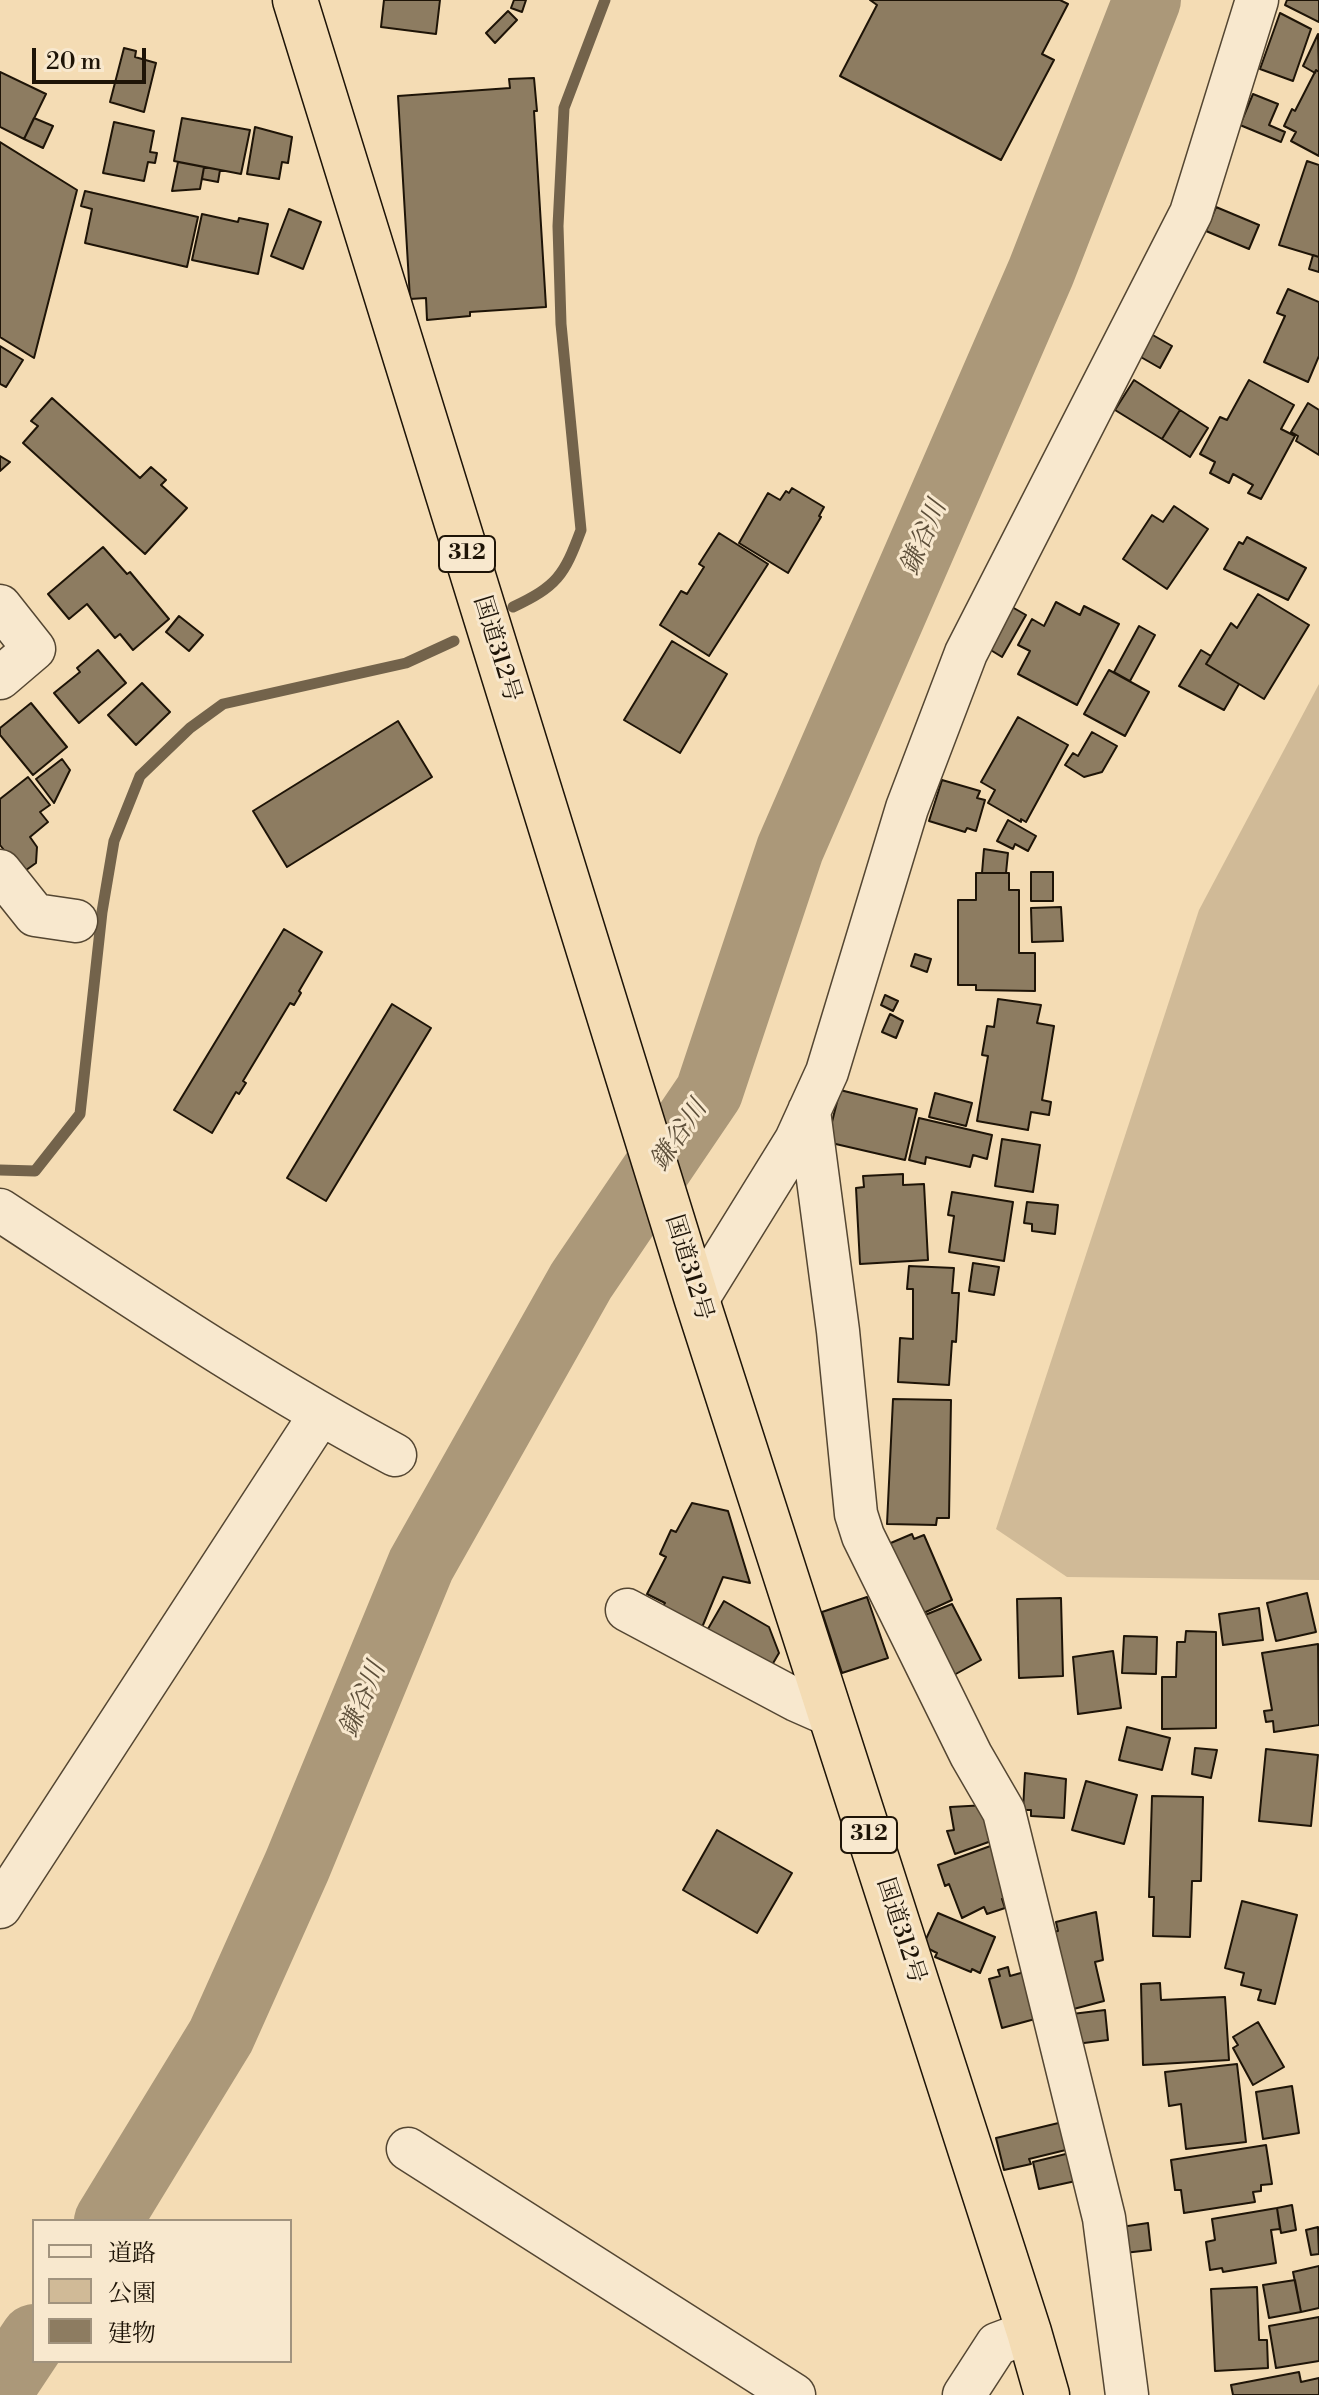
<!DOCTYPE html>
<meta charset="utf-8">
<style>
body{margin:0}
#map{position:relative;width:1319px;height:2395px;overflow:hidden;background:#f4dcb4;font-family:"Libre Bodoni","Noto Serif JP",serif}
canvas{display:block}
.legend{position:absolute;left:32px;top:2219px;width:260px;height:144px;box-sizing:border-box;background:#f8e8ce;border:2px solid #a1937e;margin:0;padding:10px 14px;list-style:none;font-size:24px;color:#1e1407}
.legend li{display:flex;align-items:center;gap:16px;height:40px}
.legend b{width:40px;border:2px solid #a1937e}
.scale{position:absolute;left:32px;top:48px;width:114px;height:36px;box-sizing:border-box;border:4px solid #1e1407;border-top:0;padding-left:10px;font-size:24px;line-height:28px;white-space:nowrap;color:#1e1407;-webkit-text-stroke:6px #f8e8ce;paint-order:stroke}
</style>
<div id="map">
<canvas width="1319" height="2395"></canvas>
<ul class="legend">
<li><b style="height:10px;background:#f8e8ce"></b>道路</li>
<li><b style="height:22px;background:#d0ba97"></b>公園</li>
<li><b style="height:22px;background:#8d7c61"></b>建物</li>
</ul>
<div class="scale">20 m</div>
</div>
<script>
const c = document.querySelector('canvas').getContext('2d');
c.lineJoin = 'round';
function fill(path, color) { c.fillStyle = color; c.fill(path, 'evenodd'); }
function strokePath(path, color, width, dash) { c.strokeStyle = color; c.lineWidth = width; c.lineCap = dash ? 'butt' : 'round'; c.setLineDash(dash || []); c.stroke(path); }
function write(font, color, halo, rows, align = 'center') {
  c.font = font + ' "Libre Bodoni","Noto Serif JP",serif'; c.lineWidth = 6; c.setLineDash([]); c.textBaseline = 'middle'; c.strokeStyle = halo; c.fillStyle = color; for (const [text, x, y, turn = 0] of rows) {
    c.save(); c.translate(x, y); c.rotate((+turn || 0) * Math.PI / 180); c.textAlign = isNaN(turn) ? turn : align; if (halo) c.strokeText(text, 0, 0); c.fillText(text, 0, 0); c.restore();
  }
}
fill(new Path2D(`
 M1319 684V1580L1067 1577 996 1529 1199 910Z`), '#d0ba97');
strokePath(new Path2D(`
 M513 607C557 586 564 576 581 530L561 324 558 226 564 108 605 0
 M0 1170 35 1171 80 1114 102 912 114 841 140 776 190 728 223 704 406 663 454 641`), '#73634b', 11);
strokePath(new Path2D(`
 M108 2221 221 2036 297 1866 421 1565 581 1281 709 1092 790 849 1041 272 1147 0
 M0 2389 34 2338`), '#ab9879', 68);
const building = new Path2D(`
 M384 0H440L436 34 381 27Z
 M514 0H526L522 12 511 8Z
 M870 0H1060L1068 4 1042 54 1054 60 1001 160 840 76 877 5Z
 M1287 0H1319V22L1285 5Z
 M508 11 517 20 495 43 486 33Z
 M1280 13 1311 29 1293 81 1260 69Z
 M1318 34 1319 72 1316 70 1315 73 1303 66Z
 M124 48 136 51 135 57 156 63 144 112 110 102Z
 M1316 70 1319 72V156L1291 141 1296 132 1284 126 1292 109 1295 111Z
 M0 72 46 94 24 139 0 127Z
 M534 78 537 111H534L546 307 470 312V316L427 320 426 298 410 299 398 96 510 88 509 79Z
 M1253 94 1278 104 1269 125 1285 132 1281 142 1240 125Z
 M34 118 53 126 43 148 24 139Z
 M182 118 250 130 241 174 174 161Z
 M114 122 154 131 150 152 157 153 155 163 148 162 144 181 103 173Z
 M255 127 292 137 288 163 282 162 279 179 247 174Z
 M0 142 77 190 34 358 0 337Z
 M1307 161 1319 165V257L1279 245Z
 M178 162 204 167 200 189 172 191Z
 M204 167 220 170 218 182 202 179Z
 M85 191 198 217 187 267 85 243 92 209 81 206Z
 M1216 207 1259 225 1249 249 1206 231Z
 M289 209 321 222 303 269 271 256Z
 M202 214 238 222 239 218 268 224 258 274 192 260Z
 M1313 255 1319 257V272L1309 269Z
 M1288 289 1319 302V356L1308 382 1264 362 1285 316 1277 313Z
 M1151 334 1172 346 1160 368 1139 356Z
 M0 346 23 360 6 387 0 384Z
 M1134 380 1180 410 1162 439 1115 410Z
 M1249 380 1294 405 1281 429 1295 436 1261 499 1248 493 1253 485 1233 474 1229 483 1210 473 1215 462 1200 454 1220 417 1227 420Z
 M52 398 140 478 151 467 166 480 161 485 187 508 145 554 23 443 38 426 31 421Z
 M1308 403 1319 410V455L1296 441 1298 436 1291 432Z
 M1180 410 1208 428 1190 457 1162 439Z
 M0 456 10 462 0 471Z
 M792 488 824 507 819 516 821 517 788 573 739 543 768 493 780 500 786 491 789 493Z
 M1174 506 1208 529 1167 589 1123 559 1152 515 1163 522Z
 M719 533 768 564 709 656 660 625 681 591 687 594 704 567 699 564Z
 M1247 537 1306 568 1288 600 1224 569 1239 542 1243 544Z
 M103 547 127 574 130 572 169 619 133 650 120 634 115 638 87 604 69 619 48 594Z
 M1258 594 1309 625 1264 699 1206 664 1231 623 1237 628Z
 M1056 602 1080 615 1084 606 1119 624 1077 705 1018 674 1030 651 1018 645 1032 619 1044 626Z
 M1012 607 1026 615 1002 657 989 649Z
 M179 616 203 635 189 651 166 632Z
 M1139 626 1155 635 1130 681 1114 672Z
 M672 641 727 674 680 753 624 720Z
 M98 650 126 683 79 723 54 693 80 672 77 668Z
 M1201 650 1211 656 1206 664 1239 684 1224 710 1179 686Z
 M1109 670 1149 692 1125 736 1084 714Z
 M142 683 170 712 136 745 108 715Z
 M31 703 67 747 33 775 0 735V728Z
 M1018 717 1068 745 1026 822 1021 819V822L988 803 995 790 981 782Z
 M398 721 432 777 287 867 253 811Z
 M1092 732 1117 746 1102 772 1084 777 1065 765 1073 753 1078 756Z
 M62 759 70 770 54 803 36 779Z
 M28 777 50 805 40 812 48 822 30 837 37 847 36 863 22 873 0 845V799Z
 M942 780 980 791 977 798 985 800 976 831 967 828 965 832 929 821Z
 M1008 820 1036 836 1028 851 1015 844 1013 849 997 841Z
 M984 849 1008 853 1006 873H982Z
 M1031 872H1053V901H1031Z
 M976 873H1009V890H1019V953H1035V991L976 990V985H958V900H976Z
 M1061 907 1063 941 1032 942 1031 908Z
 M284 929 322 952 299 991 301 993 294 1005 290 1003 243 1081 246 1083 239 1094 236 1092 212 1133 174 1110Z
 M915 954 931 959 927 972 911 966Z
 M885 995 898 1001 893 1011 881 1005Z
 M998 999 1041 1005 1037 1023 1054 1026 1042 1100 1051 1102 1049 1115 1031 1112 1028 1130 977 1121 988 1056 982 1055 987 1026 994 1027Z
 M392 1004 431 1028 326 1201 287 1178Z
 M890 1014 903 1021 896 1038 882 1032Z
 M840 1090 917 1109 905 1160 827 1142Z
 M935 1093 972 1103 966 1126 929 1117Z
 M919 1118 992 1135 987 1159 973 1155 970 1167 926 1157 925 1164 909 1160Z
 M1002 1139 1040 1145 1033 1192 995 1186Z
 M903 1174V1185L924 1184 928 1260 860 1264 856 1188 864 1187 863 1176Z
 M952 1192 1013 1202 1004 1261 949 1252 954 1216 948 1215Z
 M1027 1202 1058 1205 1055 1234 1032 1231V1224L1024 1223Z
 M973 1263 999 1267 994 1295 969 1291Z
 M909 1266 954 1268 952 1293H959L956 1342 952 1341 949 1385 898 1382 900 1338 913 1339V1289H907Z
 M893 1399 951 1400 949 1518H937L936 1525 887 1524Z
 M692 1503 728 1511 750 1583 723 1577 698 1637 657 1615 665 1603 647 1594 666 1557 660 1554 671 1530 676 1532Z
 M912 1534 914 1539 924 1535 952 1600 917 1616 886 1545Z
 M1307 1593 1316 1632 1276 1641 1267 1603Z
 M867 1597 888 1658 842 1673 822 1612Z
 M1061 1598 1063 1676 1019 1678 1017 1599Z
 M724 1601 769 1627 779 1653 765 1677 701 1641Z
 M952 1604 981 1660 954 1675 925 1615Z
 M1259 1608 1263 1640 1223 1645 1219 1614Z
 M1186 1631 1216 1632V1728L1162 1729V1677H1176L1177 1642H1185Z
 M1124 1636 1157 1637 1156 1674 1122 1673Z
 M1318 1644 1319 1725 1274 1732 1273 1721 1266 1722 1264 1711 1272 1710 1262 1653Z
 M1113 1651 1121 1708 1078 1714 1073 1657Z
 M1127 1727 1170 1738 1162 1770 1119 1760Z
 M1195 1748 1217 1750 1211 1778 1192 1774Z
 M1266 1749 1318 1755 1311 1826 1259 1821Z
 M1025 1773 1066 1779 1064 1818 1031 1816V1810H1023Z
 M1086 1781 1137 1795 1124 1844 1072 1830Z
 M1152 1796 1203 1797 1201 1881H1192L1190 1937 1153 1936 1154 1897H1149Z
 M987 1805 997 1839 955 1854 947 1831 954 1830 950 1807Z
 M717 1830 792 1873 757 1933 683 1890Z
 M996 1844 1014 1894 1002 1899 1005 1908 987 1914 984 1907 962 1918 949 1884 945 1886 938 1865Z
 M1242 1901 1297 1915 1275 2004 1258 2000 1261 1990 1241 1985 1244 1973 1225 1968Z
 M1096 1912 1103 1960 1095 1962 1104 2001 1066 2011 1047 1933 1058 1931 1056 1922Z
 M938 1913 995 1937 980 1973 972 1969 971 1972 935 1957 937 1953 927 1948 926 1939Z
 M1008 1967 1010 1976 1028 1971 1035 2019 1002 2028 989 1979 1000 1976 998 1970Z
 M1160 1983 1161 2000 1225 1997 1229 2060 1143 2065 1141 1984Z
 M1105 2010 1108 2040 1076 2044 1072 2014Z
 M1258 2022 1284 2067 1253 2085 1233 2048 1238 2045 1233 2037Z
 M1237 2064 1246 2142 1186 2149 1181 2104 1169 2106 1165 2072Z
 M1292 2086 1299 2133 1263 2139 1256 2092Z
 M1071 2120 1078 2147 1029 2159 1031 2164 1004 2170 996 2138Z
 M1266 2145 1272 2184 1261 2185V2191L1253 2192 1255 2202 1184 2213 1181 2190H1175L1171 2160Z
 M1078 2151 1085 2179 1039 2189 1033 2162Z
 M1292 2205 1296 2230 1281 2233 1277 2208Z
 M1277 2208 1280 2229 1271 2230 1276 2263 1223 2272 1222 2268 1210 2270 1206 2242 1215 2240 1212 2219Z
 M1148 2223 1151 2250 1124 2253 1121 2227Z
 M1318 2227 1319 2254 1311 2255 1306 2230Z
 M1319 2266V2308L1301 2312 1293 2272Z
 M1295 2280 1301 2312 1269 2318 1263 2285Z
 M1257 2287 1259 2340H1267L1268 2368 1215 2371 1211 2289Z
 M1319 2317V2361L1276 2368 1269 2326Z
 M1299 2372 1301 2382 1319 2378V2395H1233L1231 2385Z`);
fill(building, '#8d7c61');
strokePath(building, '#1e1407', 2);
const street = new Path2D(`
 M0 606 34 649 0 678
 M0 871 35 915 76 921
 M809 1111 838 1331 856 1514 863 1536 971 1755 1004 1812 1104 2218 1127 2395
 M0 1210C130 1295 258 1382 395 1455
 M697 1300 796 1140 827 1072 907 808 966 653 1191 213 1257 0
 M627 1610 796 1700 830 1715
 M0 1907 320 1415
 M408 2149 794 2395
 M964 2395 997 2344 1029 2332`);
const highway = new Path2D(`
 M295 0 697 1300 1029 2332 1047 2395`);
strokePath(street, '#544632', 45);
strokePath(highway, '#1e1407', 47);
strokePath(street, '#f8e8ce', 42);
strokePath(highway, '#f4dcb4', 44);
for (const [x, y, w] of [
 [467,554,56],
 [869,1835,56]
]) { const box = new Path2D(); box.roundRect(x - w / 2, y - 18, w, 36, 6); c.fillStyle = '#f8e8ce'; c.fill(box); strokePath(box, '#1e1407', 2); }
write('bold 22px', '#1e1407', null, [
 ["312",467,554],
 ["312",869,1835]
]);
write('24px', '#1e1407', '#f8e8ce', [
 ["国道312号",496,649,73],
 ["国道312号",688,1268,73],
 ["国道312号",900,1931,72]
]);
write('italic 26px', '#5d4f3a', '#f8e8ce', [
 ["鎌谷川",925,538,-67],
 ["鎌谷川",680,1136,-56],
 ["鎌谷川",364,1700,-67]
]);
</script>
